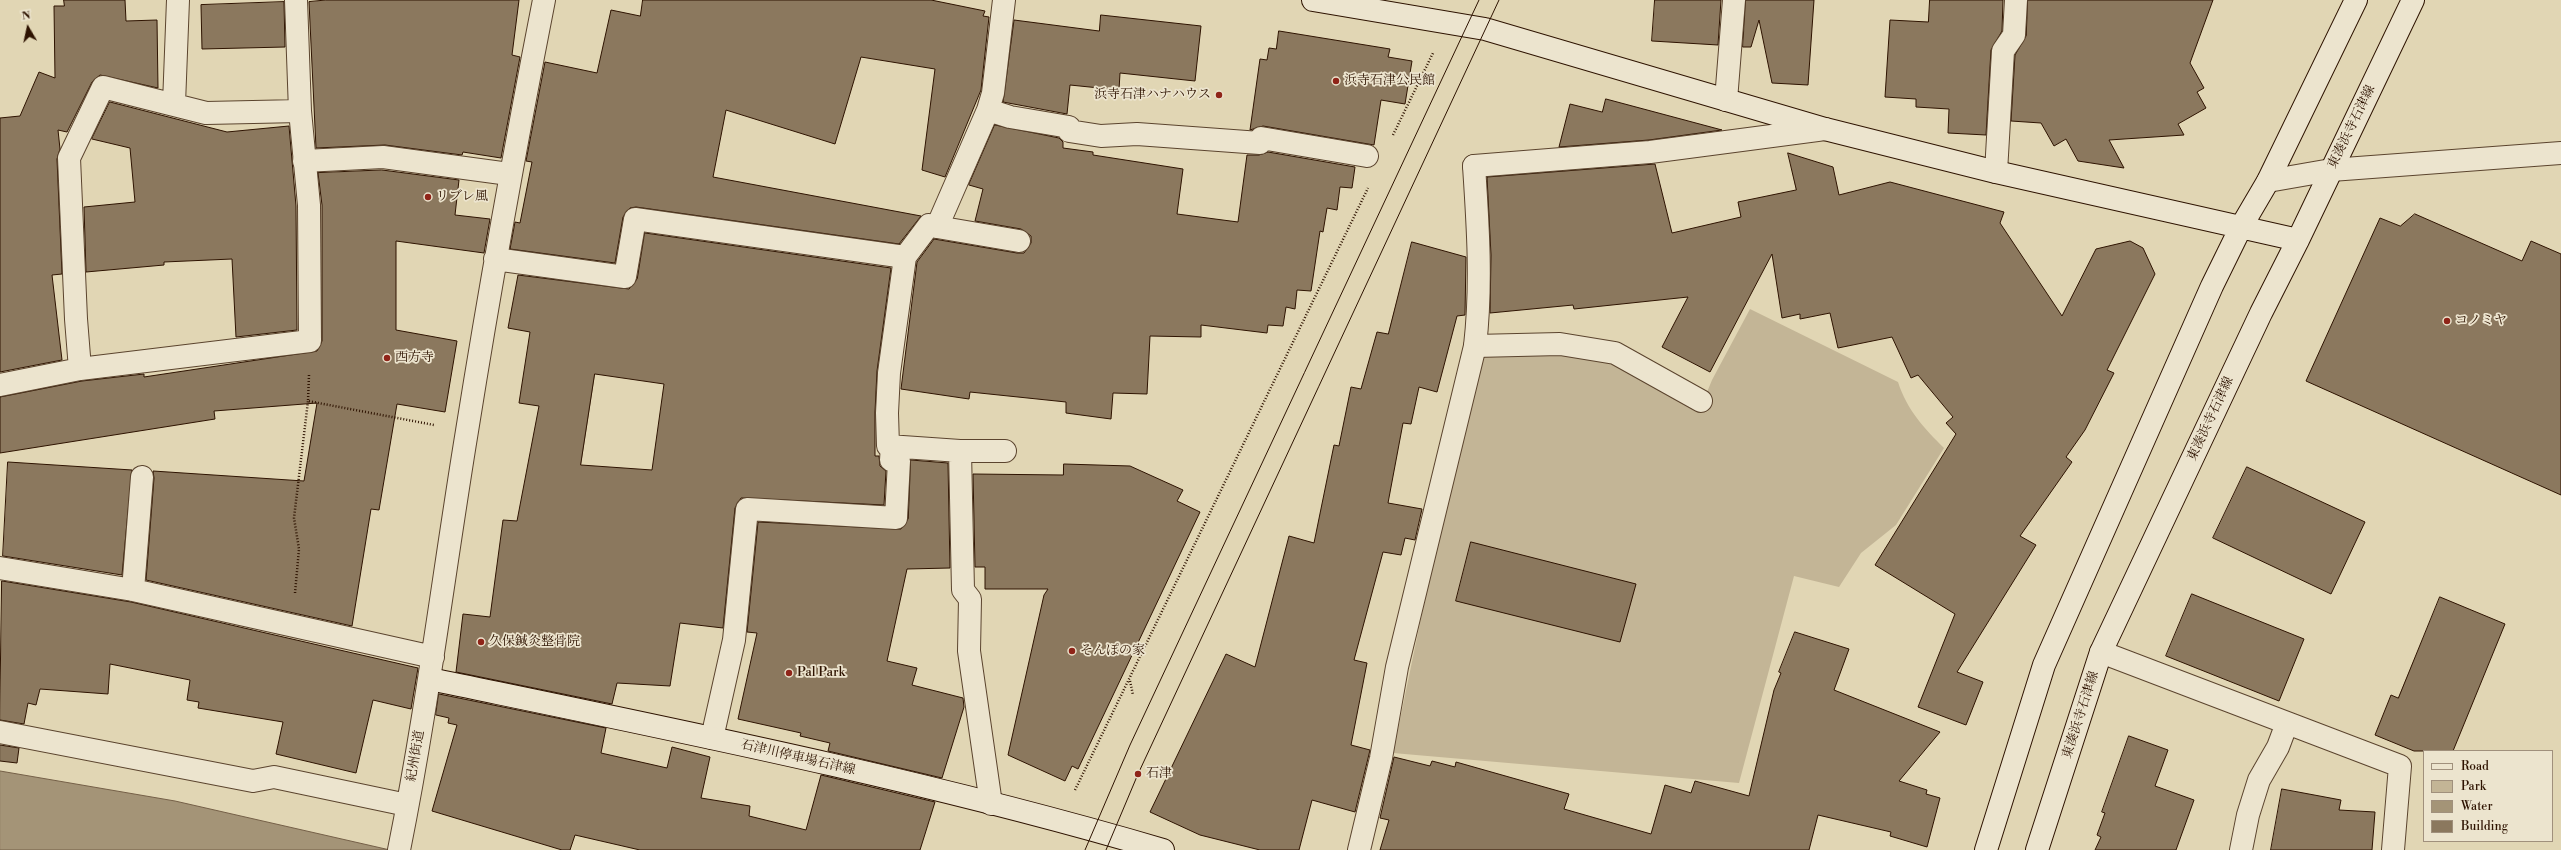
<!DOCTYPE html>
<meta charset="utf-8">
<style>
body{margin:0}
#map{position:relative;width:2561px;height:850px;overflow:hidden;background:#e1d6b4;font-family:"Libre Bodoni",serif}
canvas{display:block}
.legend{position:absolute;left:2423px;top:750px;width:130px;height:92px;box-sizing:border-box;background:#ece4ce;border:1px solid #a0907c;margin:0;padding:5px 7px;list-style:none;font-size:12px;color:#2e1301}
.legend li{display:flex;align-items:center;gap:8px;height:20px}
.legend b{width:20px;border:1px solid #a0907c}
.north{position:absolute;left:8px;top:8px;width:40px;height:40px;-webkit-text-stroke:3px #ece4ce;paint-order:stroke;rotate:351deg;font-size:11px;font-weight:700;line-height:16px;text-align:center;color:#2e1301}
.north::after{content:'';display:block;margin:auto;width:14px;height:18px;background:#2e1301;clip-path:polygon(50% 0,100% 100%,50% 72%,0 100%)}
</style>
<div id="map">
<canvas width="2561" height="850"></canvas>
<ul class="legend">
<li><b style="height:5px;background:#ece4ce"></b>Road</li>
<li><b style="height:11px;background:#c3b596"></b>Park</li>
<li><b style="height:11px;background:#a49477"></b>Water</li>
<li><b style="height:11px;background:#8b785e"></b>Building</li>
</ul>
<div class="north">N</div>
</div>
<script>
const c = document.querySelector('canvas').getContext('2d');
c.lineJoin = 'round';
function fill(path, color) { c.fillStyle = color; c.fill(path, 'evenodd'); }
function strokePath(path, color, width, dash) { c.strokeStyle = color; c.lineWidth = width; c.lineCap = dash ? 'butt' : 'round'; c.setLineDash(dash || []); c.stroke(path); }
function write(font, color, halo, rows, align = 'center') {
  c.font = font + ' "Libre Bodoni","Noto Serif JP",serif'; c.lineWidth = 3.5; c.setLineDash([]); c.textBaseline = 'middle'; c.strokeStyle = halo; c.fillStyle = color; for (const [text, x, y, turn = 0] of rows) {
    c.save(); c.translate(x, y); c.rotate((+turn || 0) * Math.PI / 180); c.textAlign = isNaN(turn) ? turn : align; if (halo) c.strokeText(text, 0, 0); c.fillText(text, 0, 0); c.restore();
  }
}
fill(new Path2D(`
 M1750 309 1898 382C1907 410 1924 428 1944 448L1896 525 1861 553 1839 587 1794 576 1739 783 1393 753 1439 532 1484 351H1560L1615 360 1701 407 1712 380Z`), '#c3b596');
const water = new Path2D(`
 M0 771 175 801 390 850H0Z`);
fill(water, '#a49477');
strokePath(water, '#756048', 1);
const building = new Path2D(`
 M64 0H125L126 21 157 20 158 88 100 75 92 82 67 132 58 130 60 149 57 159 62 274 52 275 62 360 0 372V118L20 116 39 72 55 78 54 6H64Z
 M326 0H519L512 55 520 57 501 158 463 152 462 155 385 145 316 148 309 2Z
 M643 0H931L985 11 983 16 989 17 981 90 945 177 922 170 935 69 861 57 835 144 726 110 713 177 921 216 899 244 636 207 630 208 623 217 615 263 510 249 515 222 520 223 532 162 526 161 545 62 597 73 611 10 640 16Z
 M1655 0H1721L1718 45 1652 41Z
 M1746 0H1814L1808 85 1772 83 1759 20 1751 47H1743Z
 M1930 0H2003L2002 31 1991 50 1986 135 1948 133 1949 109 1916 107V99L1885 97 1890 20 1928 22Z
 M2028 0H2213L2190 63 2204 88 2197 92 2206 108 2178 124 2184 135 2109 140 2124 168 2078 161 2066 139 2054 146 2041 123 2011 121 2015 55 2026 36Z
 M284 2 285 47 202 49 201 5Z
 M1101 15 1201 26 1195 81 1120 73 1119 90 1070 85 1067 114 1003 102 1014 20 1099 31Z
 M1279 31 1390 49 1388 57 1412 61 1405 104 1381 100 1374 145 1263 126 1250 130 1260 59 1267 60 1269 48 1276 49Z
 M1606 99 1722 130 1649 140 1559 147 1570 104 1602 112Z
 M110 102 227 132 289 126 296 206 297 330 236 337 232 259 164 262V265L86 272 84 207 135 202 130 148 92 139Z
 M995 125 1059 138 1063 142V148L1093 152V155L1183 169 1177 214 1238 222 1247 155H1259L1268 152 1355 167 1352 188 1340 187 1337 210 1327 208 1323 232 1320 231 1311 291 1297 290 1295 309 1286 307 1283 326 1268 325 1267 333 1201 325V337L1150 336 1147 394 1113 393 1111 419 1066 413V402L970 392 969 399 901 389 917 262 934 239 1017 253H1024L1031 243V236L1021 229 975 221 983 189 969 185Z
 M1788 153 1833 167 1839 195 1890 182 2004 212 2000 223 2062 316 2096 249 2130 241 2143 248 2155 274 2107 370 2114 373 2085 430 2066 457 2072 462 2020 536 2036 545 1957 672 1983 682 1966 725 1918 707 1955 614 1875 565 1956 434 1946 423 1953 417 1918 375 1911 378 1892 337 1838 348 1830 313 1800 319V314L1782 318 1772 254 1710 372 1662 347 1688 297 1574 309 1573 305 1490 313 1491 255 1487 177 1655 164 1672 233 1741 217 1738 202 1796 190Z
 M382 170 459 180 455 215 490 219 484 253 396 241V330L457 341 445 412 397 404 379 510 371 509 352 626 146 580 154 478 153 471 304 481 317 403 214 411 215 419 0 453V397L82 381 144 374V377L317 351 322 341V205L318 173Z
 M2415 214 2522 261 2531 241 2561 254V495L2306 381 2380 218 2400 226Z
 M645 233 891 268 877 371 875 412V456H879L880 466 886 471 884 505 741 498 735 508 723 628 680 623 670 686 617 683 612 704 456 672 463 614 490 617 503 520 517 521 539 406 519 403 530 332 508 328 518 275 629 289 637 279ZM595 374 664 384 652 470 581 465Z
 M1412 242 1466 257 1465 315 1457 316 1437 392 1419 387 1411 424 1403 423 1388 503 1422 509 1415 540 1405 538 1401 555 1383 552 1354 660 1367 663 1351 745 1370 750 1355 812 1312 800 1299 850H1260L1200 835 1150 812 1226 654 1255 667 1289 536 1314 543 1334 445 1339 446 1351 387 1361 389 1377 332 1388 334Z
 M911 460 948 463 950 568 907 569 887 661 917 668 912 685 963 698 964 707 942 778 828 751 830 743 800 736 801 733 738 719 757 633 747 632 758 522 901 529 908 519Z
 M8 462 132 470 122 575 3 556Z
 M1064 464 1130 466 1183 490 1177 501 1200 512 1078 769 1072 766 1065 781 1008 755 1044 595 1048 589H985V567H975L973 474 1063 475Z
 M2247 467 2365 522 2331 594 2213 538Z
 M1471 542 1636 584 1620 642 1456 601Z
 M2 581 131 602 418 668 411 709 373 700 356 773 276 754 283 722 198 708 199 702 187 700 190 680 110 664 108 694 40 689 36 705 28 703 24 724 0 720Z
 M2192 594 2304 639 2279 701 2166 656Z
 M2440 597 2505 624 2453 751H2414L2375 735 2391 695 2398 698Z
 M1795 632 1849 649 1834 690 1940 732 1899 781 1927 790 1926 794 1940 798 1927 847 1890 836 1891 832 1818 815 1809 850H1380L1389 820 1380 818 1394 757 1430 766 1432 761 1455 767 1456 762 1569 794 1564 809 1651 834 1665 785 1691 793 1695 781 1749 796 1774 690 1781 673 1779 672Z
 M439 694 606 728 601 753 667 768 672 747 710 757 701 798 750 806 749 816 806 830 821 775 935 802 920 850H640L575 835 570 850H562L432 811 457 725 448 723 449 718 436 715Z
 M2129 736 2168 750 2155 786 2194 800 2176 850H2095L2101 837 2097 835 2105 813 2102 812Z
 M0 745 19 748 17 763 0 761Z
 M2282 789 2341 800 2339 810 2375 812 2372 850H2271Z`);
fill(building, '#8b785e');
strokePath(building, '#2e1301', 1);
const lane = new Path2D(`
 M1726 100 1734 0
 M304 161 383 157 509 174
 M1474 166C1478 226 1482 285 1475 346L1560 344 1615 353 1701 401`);
const street = new Path2D(`
 M174 104 178 0
 M988 110 1010 117 1069 127V131L1101 136 1137 134 1260 143 1261 138 1367 156
 M1474 166 1650 152 1825 129
 M1996 172 2003 51 2014 35 2016 0
 M2268 181 2331 170 2561 153
 M937 227 1019 241
 M495 259 625 277 635 219 905 257
 M80 369 76 319 69 158 103 87 206 113 300 111
 M0 385 80 369 310 341 309 205 300 111 296 0
 M960 451H1005
 M0 568 133 590 433 657
 M133 590 142 477
 M2101 652 2400 766 2393 850
 M0 732 253 781 274 777 407 805
 M712 738 734 640 747 509 896 518 899 461 891 460 892 446
 M991 804 969 651 970 599 963 590 960 451 888 446 887 413 889 373 905 257 929 225 937 227 988 110 993 93 1004 0
 M399 850C427 711 444 571 467 431 490 287 516 143 544 0
 M1359 850 1381 758 1397 667 1475 346
 M2241 850 2248 815 2259 780 2278 747 2287 723`);
const secondary = new Path2D(`
 M1313 0 1485 29 1825 129 1996 172 2298 240
 M430 679C675 730 922 779 1163 850
 M1986 850 2044 665 2212 286 2241 227 2268 181 2356 0
 M2037 850 2101 652 2261 313 2298 240 2413 0`);
strokePath(lane, '#5b442e', 24);
strokePath(street, '#5b442e', 24);
strokePath(secondary, '#2e1301', 24);
strokePath(new Path2D(`
 M1393 135 1433 53
 M309 375 308 401 434 425
 M295 593 299 549 294 518 308 401
 M1130 681 1133 695
 M1075 790 1368 188`), '#2e1301', 2.5, [1, 2]);
strokePath(lane, '#ece4ce', 22);
strokePath(street, '#ece4ce', 22);
strokePath(secondary, '#ece4ce', 22);
strokePath(new Path2D(`
 M1085 850 1130 745 1479 0
 M1106 850 1138 774 1499 0`), '#2e1301', 1);
for (const [x, y, r, color] of [
 [1336,81,4,"#8f2418"],
 [1219,95,4,"#8f2418"],
 [428,197,4,"#8f2418"],
 [2447,321,4,"#8f2418"],
 [387,358,4,"#8f2418"],
 [481,642,4,"#8f2418"],
 [1072,651,4,"#8f2418"],
 [789,673,4,"#8f2418"],
 [1138,774,4,"#8f2418"]
]) { const dot = new Path2D(); dot.arc(x, y, r, 0, 2 * Math.PI); c.fillStyle = color; c.fill(dot); strokePath(dot, '#ece4ce', 1.5); }
write('13px', '#2e1301', '#ece4ce', [
 ["浜寺石津公民館",1344,81],
 ["浜寺石津ハナハウス",1211,95,"right"],
 ["リブレ風",436,197],
 ["コノミヤ",2455,321],
 ["西方寺",395,358],
 ["久保鍼灸整骨院",489,642],
 ["そんぽの家",1080,651],
 ["Pal Park",797,673],
 ["石津",1146,774]
], 'left');
write('13px', '#2e1301', '#ece4ce', [
 ["東湊浜寺石津線",2352,127,-64],
 ["東湊浜寺石津線",2211,419,-65],
 ["東湊浜寺石津線",2081,715,-72],
 ["紀州街道",416,756,-80],
 ["石津川停車場石津線",798,758,13]
]);
</script>
